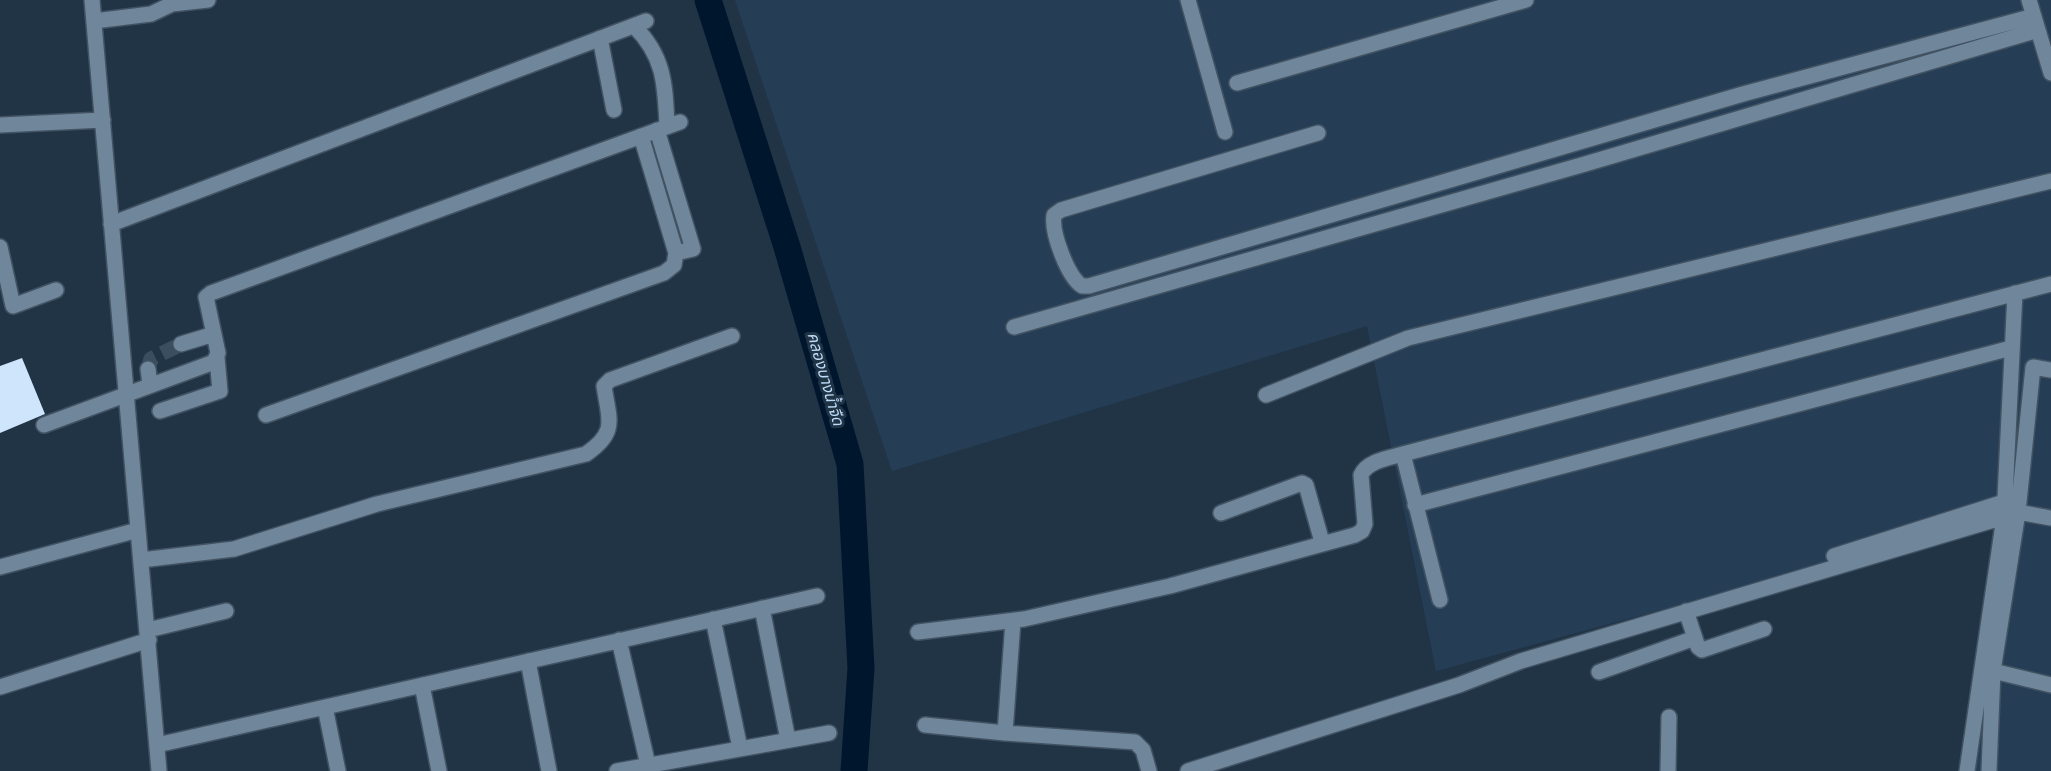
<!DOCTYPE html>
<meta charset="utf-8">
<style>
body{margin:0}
canvas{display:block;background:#203446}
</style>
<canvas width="2051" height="771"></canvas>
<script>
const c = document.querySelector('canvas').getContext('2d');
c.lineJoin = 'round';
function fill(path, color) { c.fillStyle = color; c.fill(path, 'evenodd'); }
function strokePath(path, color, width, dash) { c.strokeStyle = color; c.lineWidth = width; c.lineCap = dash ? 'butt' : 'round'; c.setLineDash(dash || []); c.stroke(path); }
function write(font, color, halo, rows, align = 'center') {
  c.font = font + ' Quicksand,"Noto Sans Thai",sans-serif'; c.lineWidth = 6; c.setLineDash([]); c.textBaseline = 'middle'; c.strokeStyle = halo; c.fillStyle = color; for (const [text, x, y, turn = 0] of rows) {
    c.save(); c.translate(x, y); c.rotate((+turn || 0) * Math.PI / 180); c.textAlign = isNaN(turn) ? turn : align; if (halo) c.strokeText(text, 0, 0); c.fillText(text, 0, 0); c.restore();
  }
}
fill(new Path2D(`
 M735 0H2051V771H1965L2003 517 1436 671 1367 326 892 471Z`), '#253e55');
strokePath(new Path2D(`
 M708 0 787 247 850 464 861 668 854 771`), '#00162d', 27);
fill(new Path2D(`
 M22 358 45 414 0 433V366Z`), '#cfe5fb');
strokePath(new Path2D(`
 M148 369 151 359 181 344`), '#3b4e5f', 15, [15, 8]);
const minor = new Path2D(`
 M92 0 159 771
 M1188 0 1225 132
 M2029 0 2051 73
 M94 21 151 14 172 4 208 0
 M634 26C665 57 665 85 667 126
 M600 38 614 110
 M1237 83 1526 0
 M0 125 103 120
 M657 130 693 249 676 253
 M1318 133 1061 210 1054 215C1051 233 1068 277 1082 286H1089L1743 94 2034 16
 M111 224 646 21
 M0 247 13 306 56 290
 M1014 327 1585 164 2038 30
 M181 344 214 334
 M148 369 150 384
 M1266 395 1408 338 2051 181
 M160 411 220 391 217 358
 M266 415 664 273 674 265 676 253 641 136
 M44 425 214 362 218 353 206 297 211 293 680 122
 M1403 454 1440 600
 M1415 505 2011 348
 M2018 512 2051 518
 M1221 513 1302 483 1306 485 1322 542
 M1834 556 2004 502
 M141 560 234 549 377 504 586 454C618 432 609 420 604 386L610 380 732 336
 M0 567 138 530
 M762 608 788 740
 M1686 611 1698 647 1702 650 1764 629
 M713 619 740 748
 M1013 621 1005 733 1135 742 1143 750 1149 771
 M148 630 226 611
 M918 632 1024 619 1170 586 1355 535 1362 531 1365 524 1361 475C1367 461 1389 458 1403 454L2051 284
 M619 640 648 765
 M528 661 549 771
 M1993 671 2051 685
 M1599 672 1695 638
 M422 685 439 771
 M0 687 149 640
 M325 707 338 771
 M925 725 1005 733
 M157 745 817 596
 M617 771 829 733
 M1188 771 1459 685 1521 661 2004 517
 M1668 771 1669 717
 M1967 771 2004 517 2015 293
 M1989 771 1993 671 2018 512 2033 367 2051 370`);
strokePath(minor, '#415262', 18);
strokePath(minor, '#70869b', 15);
write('italic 16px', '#bedcf8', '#203446', [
 ["คลองบางน้ำจืด",825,379,74]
]);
</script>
